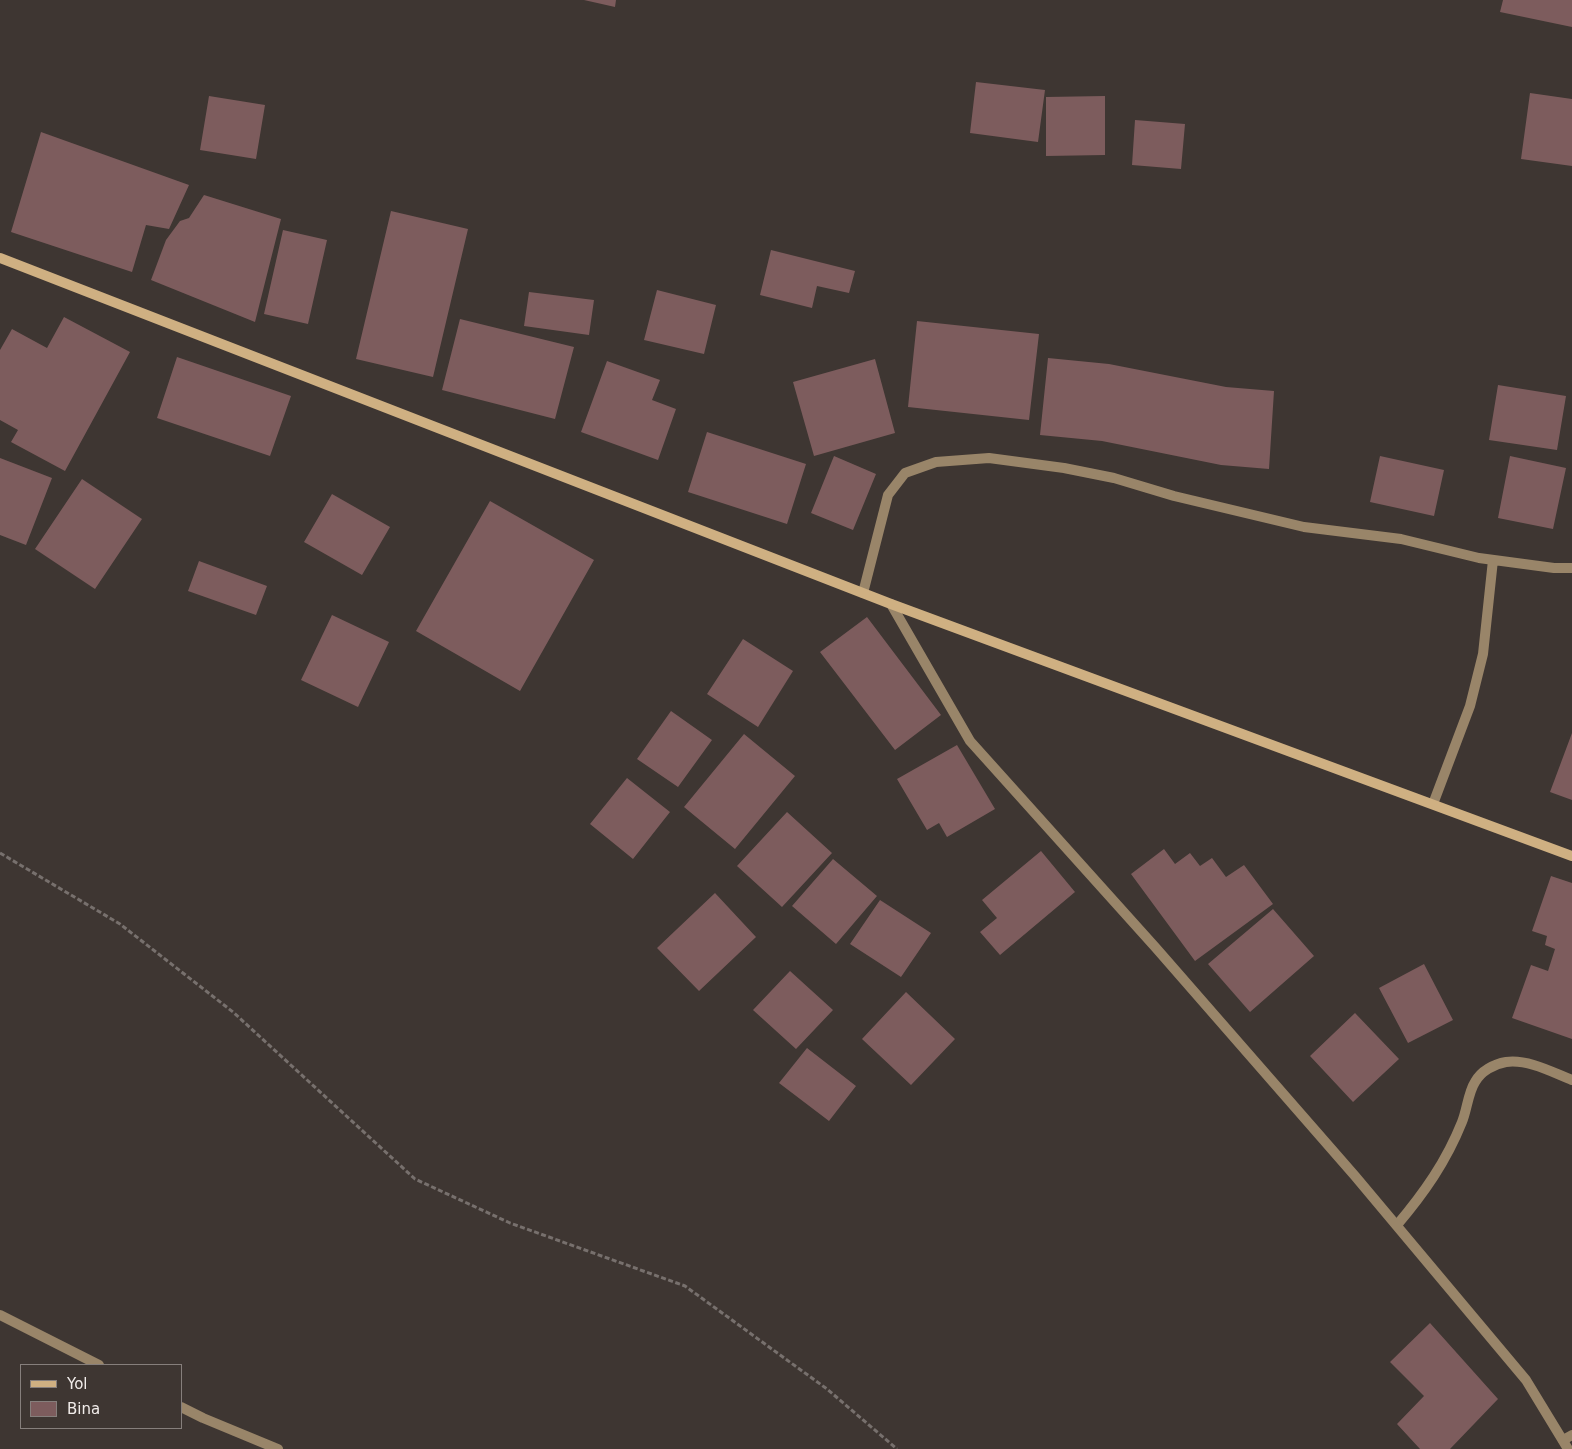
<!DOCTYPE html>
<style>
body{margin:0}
#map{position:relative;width:1572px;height:1449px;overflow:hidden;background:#3e3632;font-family:"DejaVu Sans",sans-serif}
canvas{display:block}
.legend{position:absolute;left:20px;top:1364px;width:162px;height:65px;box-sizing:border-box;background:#3e3632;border:1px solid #867f7c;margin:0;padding:6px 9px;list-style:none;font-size:15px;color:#f1ecea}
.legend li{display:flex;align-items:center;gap:10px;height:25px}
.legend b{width:25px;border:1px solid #867f7c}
</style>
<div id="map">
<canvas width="1572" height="1449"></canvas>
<ul class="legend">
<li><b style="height:6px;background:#cfb082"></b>Yol</li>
<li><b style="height:14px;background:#7d5c5d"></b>Bina</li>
</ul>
</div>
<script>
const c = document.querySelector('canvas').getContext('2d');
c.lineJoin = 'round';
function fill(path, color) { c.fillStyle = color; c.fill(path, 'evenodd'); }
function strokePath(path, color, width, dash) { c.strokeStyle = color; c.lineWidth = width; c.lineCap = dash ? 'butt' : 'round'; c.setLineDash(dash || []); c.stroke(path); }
fill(new Path2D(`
 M584 0H616L615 7Z
 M1503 0H1572V27L1500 12Z
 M976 82 1045 90 1038 142 970 133Z
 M1530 93 1572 99V166L1521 159Z
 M209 96 265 105 256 159 200 150Z
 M1105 96V155L1046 156V97Z
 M1135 120 1185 124 1181 169 1132 165Z
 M41 132 189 185 169 229 146 225 132 272 11 232Z
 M204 195 281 219 255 322 151 280 166 240 180 221 189 218Z
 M391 211 468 229 433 377 356 359Z
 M283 230 327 240 308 324 264 314Z
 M771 250 855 271 849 293 817 286 812 308 760 295Z
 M657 290 716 305 704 354 644 340Z
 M529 292 594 300 589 335 524 326Z
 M64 317 130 352 65 471 11 442 18 430 0 420V350L12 329 47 348Z
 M460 319 574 347 555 419 442 390Z
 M917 321 1039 334 1029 420 908 407Z
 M177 357 291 396 270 456 157 418Z
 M1048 358 1109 364 1226 387 1274 391 1269 469 1221 465 1102 441 1040 435Z
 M875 359 895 433 814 456 793 382Z
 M607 361 660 380 652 400 676 409 658 460 581 432Z
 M1498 385 1566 396 1557 450 1489 440Z
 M707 432 806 464 787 524 688 492Z
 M834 456 876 474 853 530 811 513Z
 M1380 456 1444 470 1434 516 1370 502Z
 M1510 456 1566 468 1553 529 1498 518Z
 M0 458 52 478 26 545 0 535Z
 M82 479 142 519 95 589 35 549Z
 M332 494 390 527 362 575 304 542Z
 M490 501 594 560 520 691 416 631Z
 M199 561 267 586 256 615 188 591Z
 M332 615 389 642 358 707 301 680Z
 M867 617 941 715 895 750 820 652Z
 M743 639 793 671 758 727 707 694Z
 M671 711 712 740 678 787 637 759Z
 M1572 733V800L1550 792Z
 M744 734 795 776 735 849 684 807Z
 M957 745 995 809 947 837 939 823 927 830 897 779Z
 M627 778 670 812 633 859 590 824Z
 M787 812 832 853 782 907 737 866Z
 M1164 849 1175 864 1190 853 1200 866 1212 858 1226 877 1244 865 1273 904 1195 961 1131 874Z
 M1041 851 1075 892 1000 955 980 932 997 918 982 900Z
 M833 859 877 896 836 944 792 906Z
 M1551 876 1572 883V1039L1512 1018 1531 965 1548 971 1555 949 1545 945 1547 936 1532 931Z
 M715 893 756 937 699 991 657 948Z
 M880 900 931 933 901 977 850 944Z
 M1273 909 1314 956 1250 1012 1208 964Z
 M1424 964 1453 1020 1408 1043 1379 988Z
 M790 971 833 1010 796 1049 753 1010Z
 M906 992 955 1039 911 1085 862 1039Z
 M1355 1013 1399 1059 1353 1102 1310 1056Z
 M807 1048 856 1086 829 1121 779 1083Z
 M1430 1323 1498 1399 1450 1449H1420L1397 1424 1424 1396 1390 1362Z`), '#7d5c5d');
strokePath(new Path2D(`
 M0 853 120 924 233 1012 415 1179 510 1223 685 1286 827 1389 897 1449`), '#77706d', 3, [5, 2.5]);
strokePath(new Path2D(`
 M863 593 888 495 905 473 936 462 989 458 1064 468 1114 478 1174 496 1304 527 1401 539 1479 558 1554 568H1572
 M1433 804 1470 706 1483 654 1493 560
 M1397 1225C1424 1193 1446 1162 1462 1122 1467 1110 1468 1093 1475 1082 1481 1071 1494 1064 1506 1062 1528 1059 1552 1072 1572 1080
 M0 1315 99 1365
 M181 1407 203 1418 278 1449
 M1563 1440 1572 1435`), '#998569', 10);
strokePath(new Path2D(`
 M891 604 970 741 1156 948 1355 1176 1526 1380 1568 1449`), '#998569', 10);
strokePath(new Path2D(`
 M0 258 891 604 1572 856`), '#cfb082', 10);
</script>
